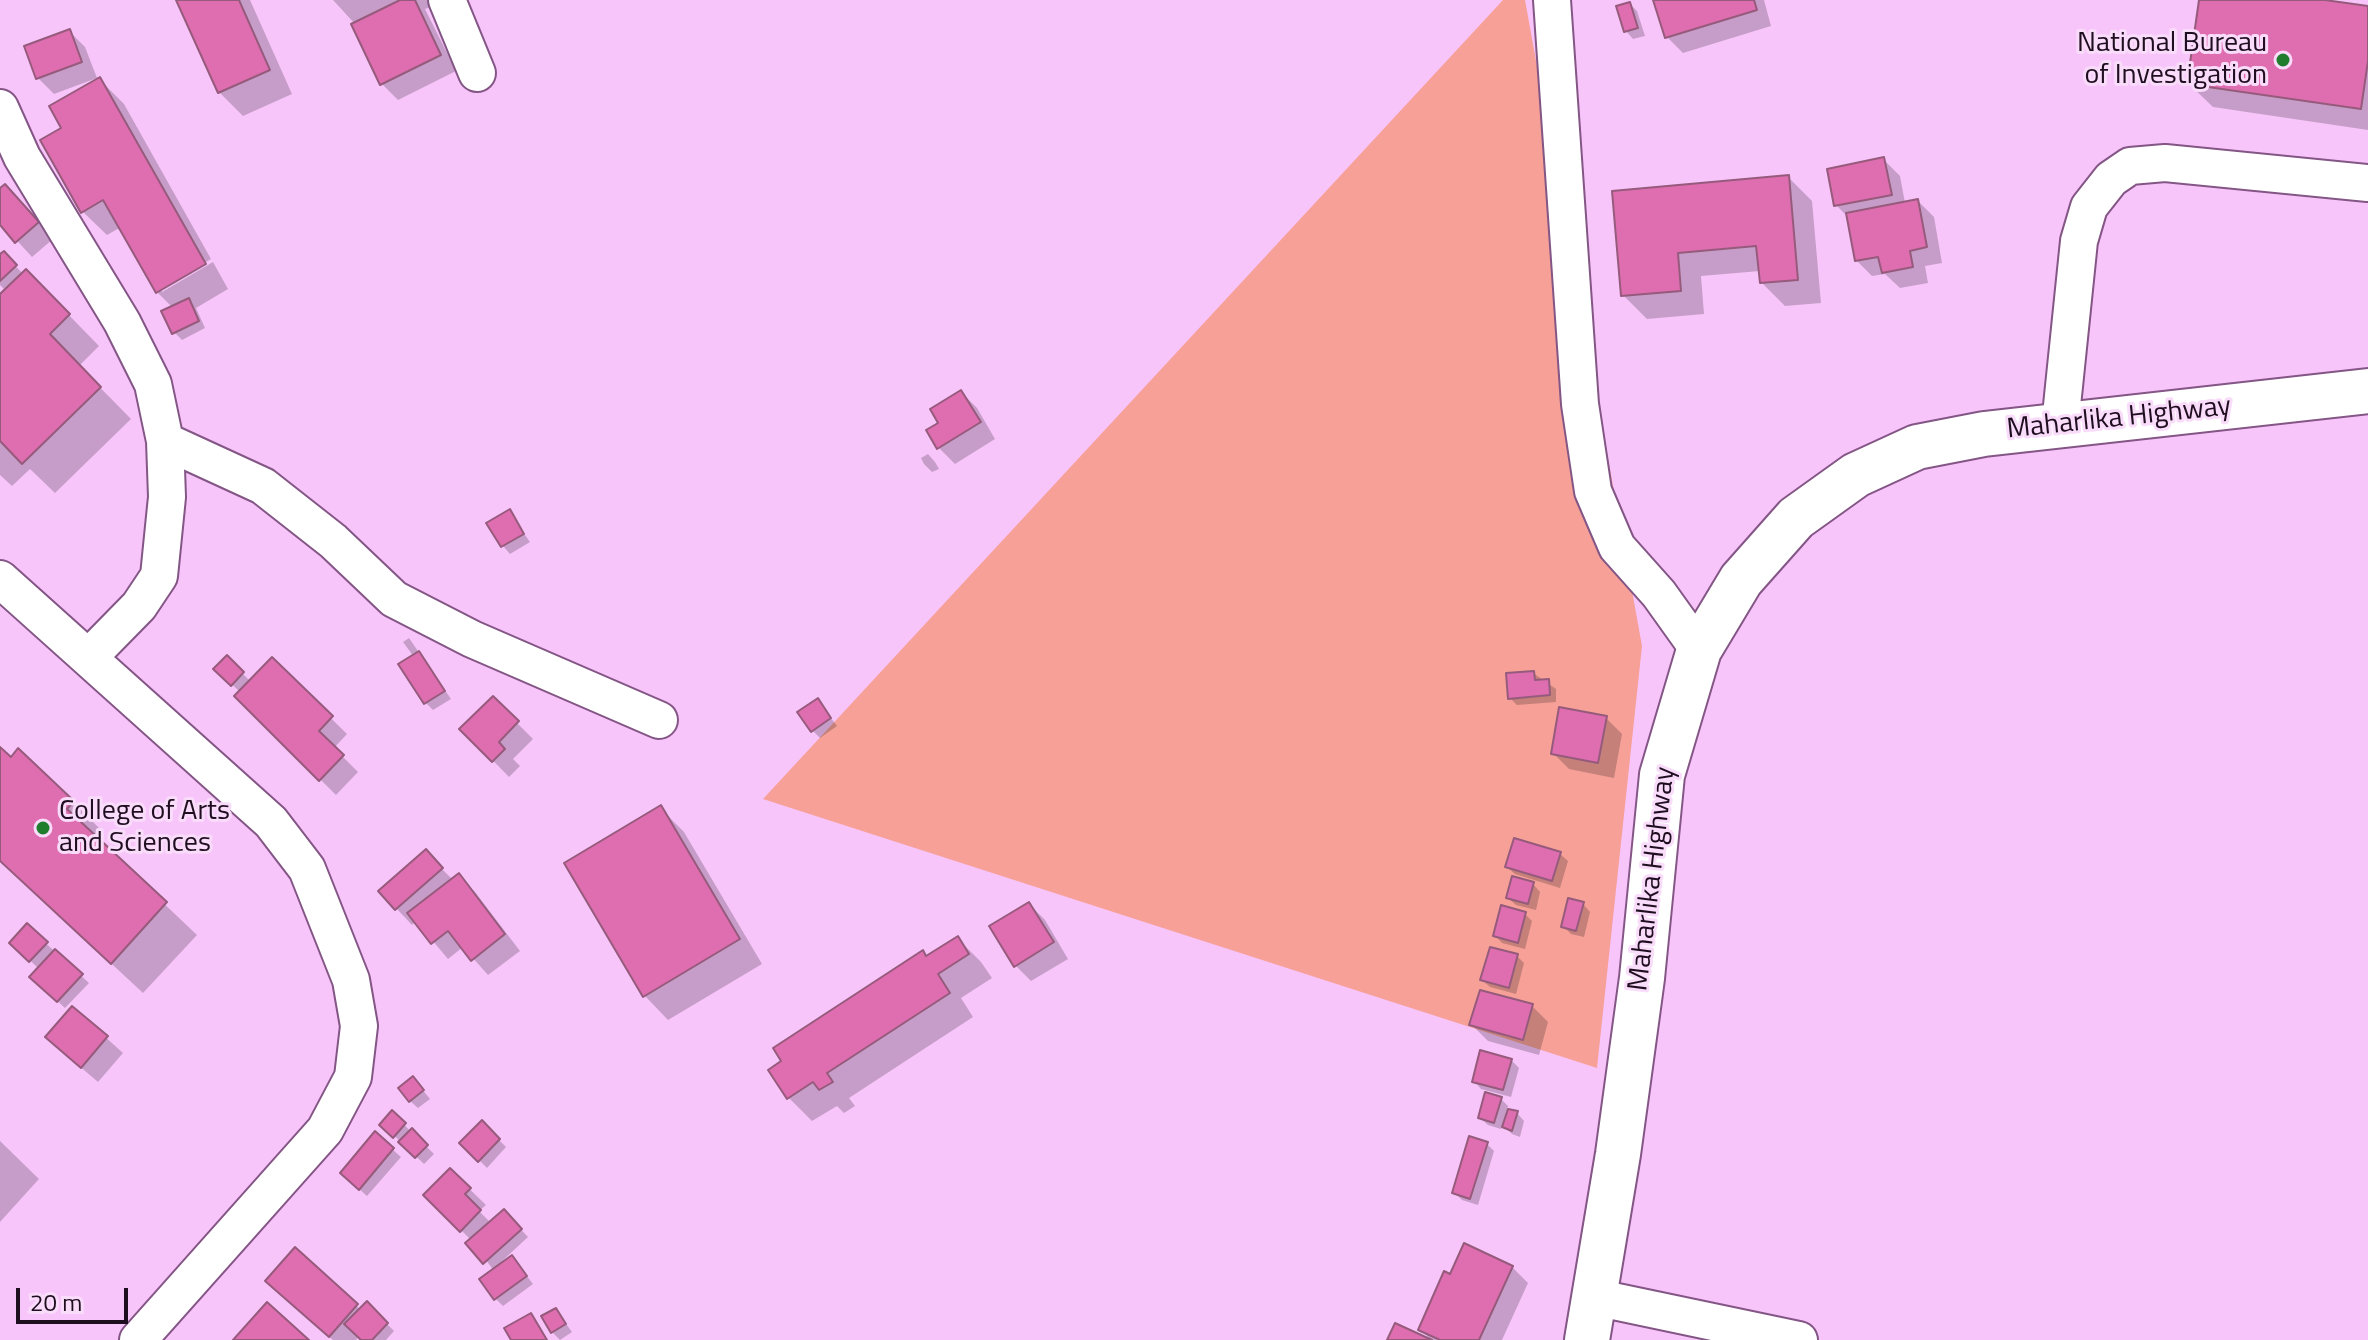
<!DOCTYPE html>
<style>
body{margin:0}
#map{position:relative;width:2368px;height:1340px;overflow:hidden;background:#f8c5fa;font-family:"Titillium Web",sans-serif}
canvas{display:block}
.scale{position:absolute;left:16px;top:1288px;width:112px;height:36px;box-sizing:border-box;border:4px solid #1f0d20;border-top:0;padding-left:10px;font-size:24px;line-height:28px;white-space:nowrap;color:#1f0d20;-webkit-text-stroke:6px #f9dbfa;paint-order:stroke}
</style>
<div id="map">
<canvas width="2368" height="1340"></canvas>
<div class="scale">20 m</div>
</div>
<script>
const c = document.querySelector('canvas').getContext('2d');
c.lineJoin = 'round';
function fill(path, color) { c.fillStyle = color; c.fill(path, 'evenodd'); }
function strokePath(path, color, width, dash) { c.strokeStyle = color; c.lineWidth = width; c.lineCap = dash ? 'butt' : 'round'; c.setLineDash(dash || []); c.stroke(path); }
function write(font, color, halo, rows, align = 'center') {
  c.font = font + ' "Titillium Web",sans-serif'; c.lineWidth = 6; c.setLineDash([]); c.textBaseline = 'middle'; c.strokeStyle = halo; c.fillStyle = color; for (const [text, x, y, turn = 0] of rows) {
    c.save(); c.translate(x, y); c.rotate((+turn || 0) * Math.PI / 180); c.textAlign = isNaN(turn) ? turn : align; if (halo) c.strokeText(text, 0, 0); c.fillText(text, 0, 0); c.restore();
  }
}
fill(new Path2D(`
 M1503 0H1525L1642 646 1597 1068 763 799Z`), '#f6a098');
fill(new Path2D(`
 M178 0H250L292 94 243 116 219 92Z
 M333 0H432L434 6 425 9 456 71 398 100 382 84 355 24Z
 M1656 0H1764L1771 26 1683 53 1667 37Z
 M2201 0H2311L2368 8V130L2213 107 2189 84Z
 M1630 4 1637 11 1645 36 1633 39 1626 31Z
 M69 31 85 47 97 78 54 94 38 78Z
 M100 80 124 104 211 259 162 288V292L213 262 228 289 196 308 205 328 182 340 174 332 173 308 157 292 121 227 107 235 83 212 63 129Z
 M1884 160 1900 176 1905 203 1918 201 1934 217 1942 263 1925 266 1928 283 1900 288 1885 274 1872 276 1856 260 1849 218 1836 205Z
 M1788 177 1812 201 1821 303 1785 306 1761 282 1760 271 1701 276 1704 314 1647 319 1623 295 1614 193Z
 M0 191 21 202 53 239 32 257 0 222Z
 M4 254 23 274 26 271 99 346 79 366 131 419 55 493 30 469 12 486 0 475V297L6 291 0 285V257Z
 M961 392 977 408 995 439 955 464 939 448 928 431 940 423Z
 M928 454 935 462 939 469 932 472 924 464 921 458Z
 M509 512 530 542 510 554 503 546Z
 M409 638 451 699 433 710 425 702 414 657 403 642Z
 M227 658 251 682 272 660 347 734 334 748 358 772 336 795 236 696 240 692 216 669Z
 M1533 673 1556 689V702L1517 705 1510 698Z
 M493 699 533 739 513 759 520 766 509 777 462 729Z
 M818 701 837 726 820 738 812 730Z
 M1606 718 1622 734 1614 778 1569 769 1553 753Z
 M0 750 73 802 104 833 97 840 197 935 143 993 0 860Z
 M660 808 684 832 762 964 668 1020 645 996 566 864Z
 M1560 854 1568 861 1560 888 1515 874 1507 867Z
 M441 868 453 880 459 876 475 892 520 951 488 975 463 947 448 959 416 921 412 925 381 892Z
 M1533 884 1540 892 1536 910 1516 905 1508 898Z
 M1029 904 1045 920 1068 959 1031 981 1015 965Z
 M1583 904 1590 912 1584 937 1571 934 1563 926Z
 M1525 914 1532 921 1525 949 1502 943 1495 935Z
 M27 926 89 983 65 1008 32 977 39 969 12 943Z
 M957 938 981 962 992 978 961 998 973 1017 849 1098 855 1106 844 1113 837 1106 812 1121 789 1098 928 958Z
 M1517 956 1524 963 1516 994 1490 987 1482 980Z
 M1532 1006 1548 1022 1539 1055 1488 1041 1472 1025Z
 M73 1008 123 1053 98 1082 64 1053Z
 M1511 1060 1519 1068 1511 1097 1481 1089 1474 1081Z
 M413 1078 430 1099 418 1108 410 1101Z
 M1501 1099 1508 1106 1507 1110 1517 1113 1524 1121 1520 1137 1512 1134 1503 1125 1501 1129 1488 1125 1480 1118Z
 M392 1113 434 1154 424 1164 382 1124Z
 M482 1123 506 1147 487 1168 462 1143Z
 M375 1134 401 1157 367 1196 350 1181Z
 M0 1141 39 1179 0 1222Z
 M1487 1144 1494 1151 1478 1205 1462 1200 1454 1192Z
 M450 1170 486 1205 479 1211 491 1223 511 1219 528 1237 501 1262 503 1264 512 1257 533 1284 503 1306 496 1299 494 1271 472 1241 426 1195Z
 M295 1250 361 1310 367 1304 394 1331 386 1340H363L359 1336 356 1340H333L284 1297Z
 M1512 1267 1528 1283 1502 1340H1431L1420 1329 1451 1276Z
 M556 1310 572 1332 560 1340 552 1332Z`), '#0003');
const building = new Path2D(`
 M176 0H239L270 70 218 93Z
 M400 0H415L441 55 380 85 351 24Z
 M1653 0H1754L1757 10 1665 38Z
 M2199 0H2325L2368 6V61L2361 109 2187 84Z
 M1630 2 1638 28 1624 32 1616 6Z
 M70 29 82 62 36 79 24 46Z
 M100 77 206 264 156 293 103 200 81 213 40 140 61 128 49 106Z
 M1884 157 1892 195 1834 206 1827 169Z
 M1789 175 1798 280 1760 283 1756 246 1678 253 1681 291 1621 296 1612 191Z
 M5 184 39 222 15 243 0 225V188Z
 M1918 199 1927 247 1910 251 1913 267 1882 273 1878 257 1855 261 1846 213Z
 M4 251 17 265 0 281V254Z
 M26 269 70 314 50 334 101 387 22 464 0 441V294Z
 M189 298 199 321 172 334 161 311Z
 M961 390 981 422 937 449 926 430 938 423 930 409Z
 M510 509 524 534 501 547 486 523Z
 M419 651 445 691 424 704 398 664Z
 M227 655 244 672 231 686 213 669Z
 M272 657 333 716 319 731 344 755 319 781 234 696Z
 M1534 671 1535 680 1549 679 1550 695 1508 699 1506 673Z
 M493 696 519 721 499 742 505 749 492 762 459 729Z
 M818 698 831 718 811 732 797 712Z
 M1559 707 1607 716 1598 763 1551 754Z
 M0 747 11 757 18 748 74 801 67 809 167 902 111 964 0 861Z
 M661 805 740 939 643 997 564 863Z
 M1514 838 1561 852 1552 881 1505 867Z
 M426 849 443 868 395 910 378 891Z
 M459 873 505 934 471 961 448 931 431 944 407 913Z
 M1512 876 1534 882 1528 904 1506 898Z
 M1568 898 1584 902 1576 931 1561 927Z
 M1029 902 1054 942 1014 967 989 926Z
 M1501 905 1526 912 1518 943 1493 936Z
 M27 923 48 942 29 962 9 943Z
 M958 936 969 954 938 974 950 993 827 1073 833 1082 819 1090 813 1082 787 1099 768 1070 781 1061 773 1048 923 950 926 956Z
 M1490 947 1518 954 1509 988 1480 980Z
 M55 949 83 974 57 1002 29 977Z
 M1480 990 1533 1004 1523 1040 1469 1025Z
 M72 1006 108 1036 81 1068 45 1037Z
 M1480 1050 1512 1059 1503 1090 1472 1082Z
 M413 1076 424 1090 409 1102 398 1088Z
 M1485 1092 1502 1097 1494 1123 1478 1118Z
 M1508 1109 1518 1111 1512 1131 1502 1127Z
 M392 1110 406 1123 393 1138 379 1125Z
 M482 1120 500 1139 478 1162 459 1143Z
 M412 1128 428 1145 415 1158 398 1142Z
 M375 1131 394 1148 359 1190 340 1173Z
 M1469 1136 1488 1142 1470 1199 1452 1193Z
 M450 1168 471 1188 465 1194 481 1210 460 1232 423 1195Z
 M504 1209 522 1229 483 1264 465 1243Z
 M1464 1243 1513 1266 1479 1340H1440L1418 1330 1444 1271 1450 1274Z
 M295 1247 358 1304 329 1337 265 1281Z
 M512 1255 527 1276 494 1300 479 1279Z
 M367 1301 388 1323 372 1340H361L344 1324Z
 M267 1302 309 1340H233Z
 M556 1308 566 1324 551 1333 541 1316Z
 M531 1313 547 1340H511L504 1328Z
 M1395 1323 1432 1340H1387Z`);
fill(building, '#df6eb1');
strokePath(building, '#965b7c', 2);
const minor = new Path2D(`
 M447 0 477 73
 M1552 0 1580 404 1593 491 1617 547 1659 594 1699 650
 M0 108 22 157 122 322 153 384 165 441 167 497 159 576 139 606 88 658
 M2060 425 2079 241 2089 207 2111 179 2130 166 2165 163 2368 183
 M165 441 263 486 333 541 394 599 472 639 659 720
 M0 579 271 822 307 869 351 980 359 1026 353 1077 325 1130 138 1340
 M1594 1297 1799 1340`);
const highway = new Path2D(`
 M1587 1340 1618 1154 1642 978 1662 775 1699 650 1741 580 1796 518 1856 475 1917 447 1984 434 2368 391`);
strokePath(minor, '#835685', 40);
strokePath(highway, '#835685', 48);
strokePath(minor, '#fff', 36);
strokePath(highway, '#fff', 44);
for (const [x, y, r, color] of [
 [2283,60,8,"#207d2e"],
 [43,828,8,"#207d2e"]
]) { const dot = new Path2D(); dot.arc(x, y, r, 0, 2 * Math.PI); c.fillStyle = color; c.fill(dot); strokePath(dot, '#f9dbfa', 3); }
write('28px', '#1f0d20', '#f9dbfa', [
 ["National Bureau",2267,44],
 ["of Investigation",2267,76],
 ["College of Arts",59,812,"left"],
 ["and Sciences",59,844,"left"]
], 'right');
write('28px', '#1f0d20', '#f9dbfa', [
 ["Maharlika Highway",2119,419,-6],
 ["Maharlika Highway",1653,879,-83]
]);
</script>
